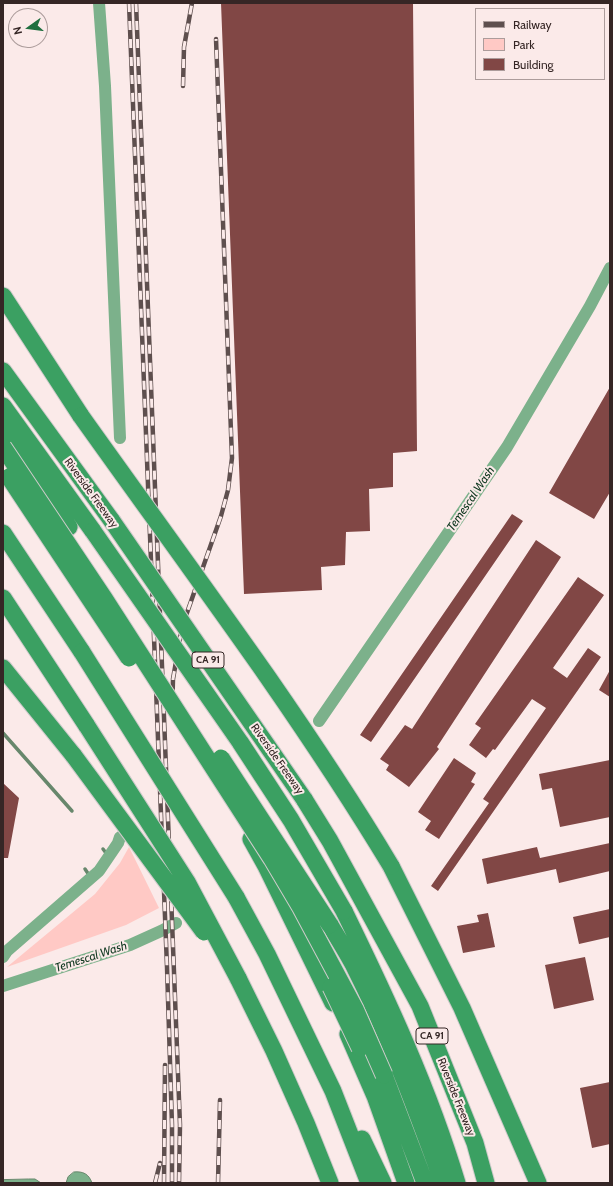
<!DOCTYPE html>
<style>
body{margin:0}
#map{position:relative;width:613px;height:1186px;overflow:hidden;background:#fbeae9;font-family:Cabin,sans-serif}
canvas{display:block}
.frame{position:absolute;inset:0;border:4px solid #352625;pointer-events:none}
.legend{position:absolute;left:475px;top:8px;width:130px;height:72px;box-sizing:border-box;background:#fbeae9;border:1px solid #ac9c9b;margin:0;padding:5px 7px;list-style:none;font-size:12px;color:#352625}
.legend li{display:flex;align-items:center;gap:8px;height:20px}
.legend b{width:20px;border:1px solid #ac9c9b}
.north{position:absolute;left:8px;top:8px;width:40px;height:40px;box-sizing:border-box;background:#fbeae9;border:1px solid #ac9c9b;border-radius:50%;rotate:256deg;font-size:11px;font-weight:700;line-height:16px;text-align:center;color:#352625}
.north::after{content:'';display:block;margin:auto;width:14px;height:18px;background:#217040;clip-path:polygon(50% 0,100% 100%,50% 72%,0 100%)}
</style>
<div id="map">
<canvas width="613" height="1186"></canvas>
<div class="frame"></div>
<ul class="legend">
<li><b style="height:5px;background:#5e4f4e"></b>Railway</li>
<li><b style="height:11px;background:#ffc9c5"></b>Park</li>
<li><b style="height:11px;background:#814745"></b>Building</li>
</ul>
<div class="north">N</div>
</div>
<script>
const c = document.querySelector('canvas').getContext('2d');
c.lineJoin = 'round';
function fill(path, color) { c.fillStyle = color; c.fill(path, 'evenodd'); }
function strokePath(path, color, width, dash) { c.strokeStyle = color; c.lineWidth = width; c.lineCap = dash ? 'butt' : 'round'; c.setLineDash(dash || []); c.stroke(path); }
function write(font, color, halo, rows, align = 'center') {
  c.font = font + ' Cabin,sans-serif'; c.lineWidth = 4; c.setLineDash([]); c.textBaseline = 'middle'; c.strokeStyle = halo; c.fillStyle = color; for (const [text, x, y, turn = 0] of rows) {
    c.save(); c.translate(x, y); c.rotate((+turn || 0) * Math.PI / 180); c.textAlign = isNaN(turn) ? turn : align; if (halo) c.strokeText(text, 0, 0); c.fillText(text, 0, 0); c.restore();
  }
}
fill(new Path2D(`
 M129 847 159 908 126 925 7 967 95 894 120 863Z`), '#ffc9c5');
const water = new Path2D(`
 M74 1172C83 1171 89 1174 92 1183H66L68 1177Z
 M29 1179H35L41 1183H3V1180Z`);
fill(water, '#7cb18b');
strokePath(water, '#67876c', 1);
strokePath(new Path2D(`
 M3 733 72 811
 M103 849 109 857
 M85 869 91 878`), '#67876c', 3.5);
strokePath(new Path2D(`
 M99 3 105 86 120 438
 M319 721 507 447 590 306 610 268
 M3 957 7 951 99 871 118 843 120 837
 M3 986 130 945 161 931 176 923`), '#7cb18b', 12);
fill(new Path2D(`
 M221 3H413L417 451 393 453V487L369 489 370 531 346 532 345 565 321 567 322 590 244 594Z
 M610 387V492L594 519 549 493Z
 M512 514 523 521 371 742 360 735Z
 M536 540 561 557 437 747 439 749 409 787 386 770 389 765 380 759 405 725 412 729Z
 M578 577 604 595 553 668 567 678 588 648 601 657 438 891 431 886 489 803 483 799 546 708 532 699 495 750 493 749 486 758 469 745 481 728 475 724Z
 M610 670V697L599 690Z
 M454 758 476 773 471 782 475 784 439 839 425 830 431 821 418 812Z
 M610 760V817L560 827 552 788 542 790 539 774Z
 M3 783 19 798 8 858H3Z
 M610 843V871L559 883 556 869 487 884 482 859 537 847 540 858Z
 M610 909V937L579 944 573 917Z
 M488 913 495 947 463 953 457 926 479 922 477 915Z
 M585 957 594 1000 554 1009 545 965Z
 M610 1082V1144L592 1148 580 1088Z`), '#814745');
const motorway = new Path2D(`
 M3 296 81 416
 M3 371 112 521
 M3 406 93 531
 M3 430 69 527
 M3 533 82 652
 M3 598 87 726
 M3 668 74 756
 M304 799 330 841 420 1006 475 1143 486 1183
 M251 839 266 866 333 1003
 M391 866 462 1008 538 1183
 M236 897 267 954 333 1091 369 1183
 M344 911C387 999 429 1089 457 1183
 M330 925C338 938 346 951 353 964 389 1035 416 1109 443 1183
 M238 978 274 1051 306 1123 330 1183
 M348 1034 375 1096 406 1183
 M384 1075 425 1183
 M362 1139 383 1183`);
strokePath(motorway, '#cfcbcb', 19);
strokePath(motorway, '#3ba062', 17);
const rail = new Path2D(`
 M129 3 167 967 172 1125V1183
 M136 3 180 1125 179 1183
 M183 86 184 47 192 3
 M172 716 173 679 182 627 221 516 228 490 232 458 216 39
 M155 1183 160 1163
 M164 1183 165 1065
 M218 1183 220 1100`);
strokePath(rail, '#5e4f4e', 4.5);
strokePath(rail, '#fbeae9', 3, [9]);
const motorwayBridge = new Path2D(`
 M81 416C143 503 206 589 267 676 310 738 352 801 391 866
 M3 447 104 598 272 859 301 908 355 1009 384 1075
 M9 477 129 658
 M112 521 304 799
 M93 531 240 742 291 820 344 911
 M82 652 236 897
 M87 726 187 882 238 978
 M74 756 204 932
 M221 758 330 925
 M331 987 360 1048`);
strokePath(motorwayBridge, '#cfcbcb', 19, []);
strokePath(motorwayBridge, '#3ba062', 17);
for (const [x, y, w] of [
 [208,660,32],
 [432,1036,32]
]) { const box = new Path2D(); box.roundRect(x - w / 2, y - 8, w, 16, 3); c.fillStyle = '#fbeae9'; c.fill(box); strokePath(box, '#352625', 1); }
write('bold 10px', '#352625', null, [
 ["CA 91",208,660],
 ["CA 91",432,1036]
]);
write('11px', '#352625', '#fbeae9', [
 ["Riverside Freeway",91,493,54],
 ["Riverside Freeway",277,759,55],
 ["Riverside Freeway",456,1097,68]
]);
write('italic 12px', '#0c361d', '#fbeae9', [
 ["Temescal Wash",471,499,-56],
 ["Temescal Wash",91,957,-18]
]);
</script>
